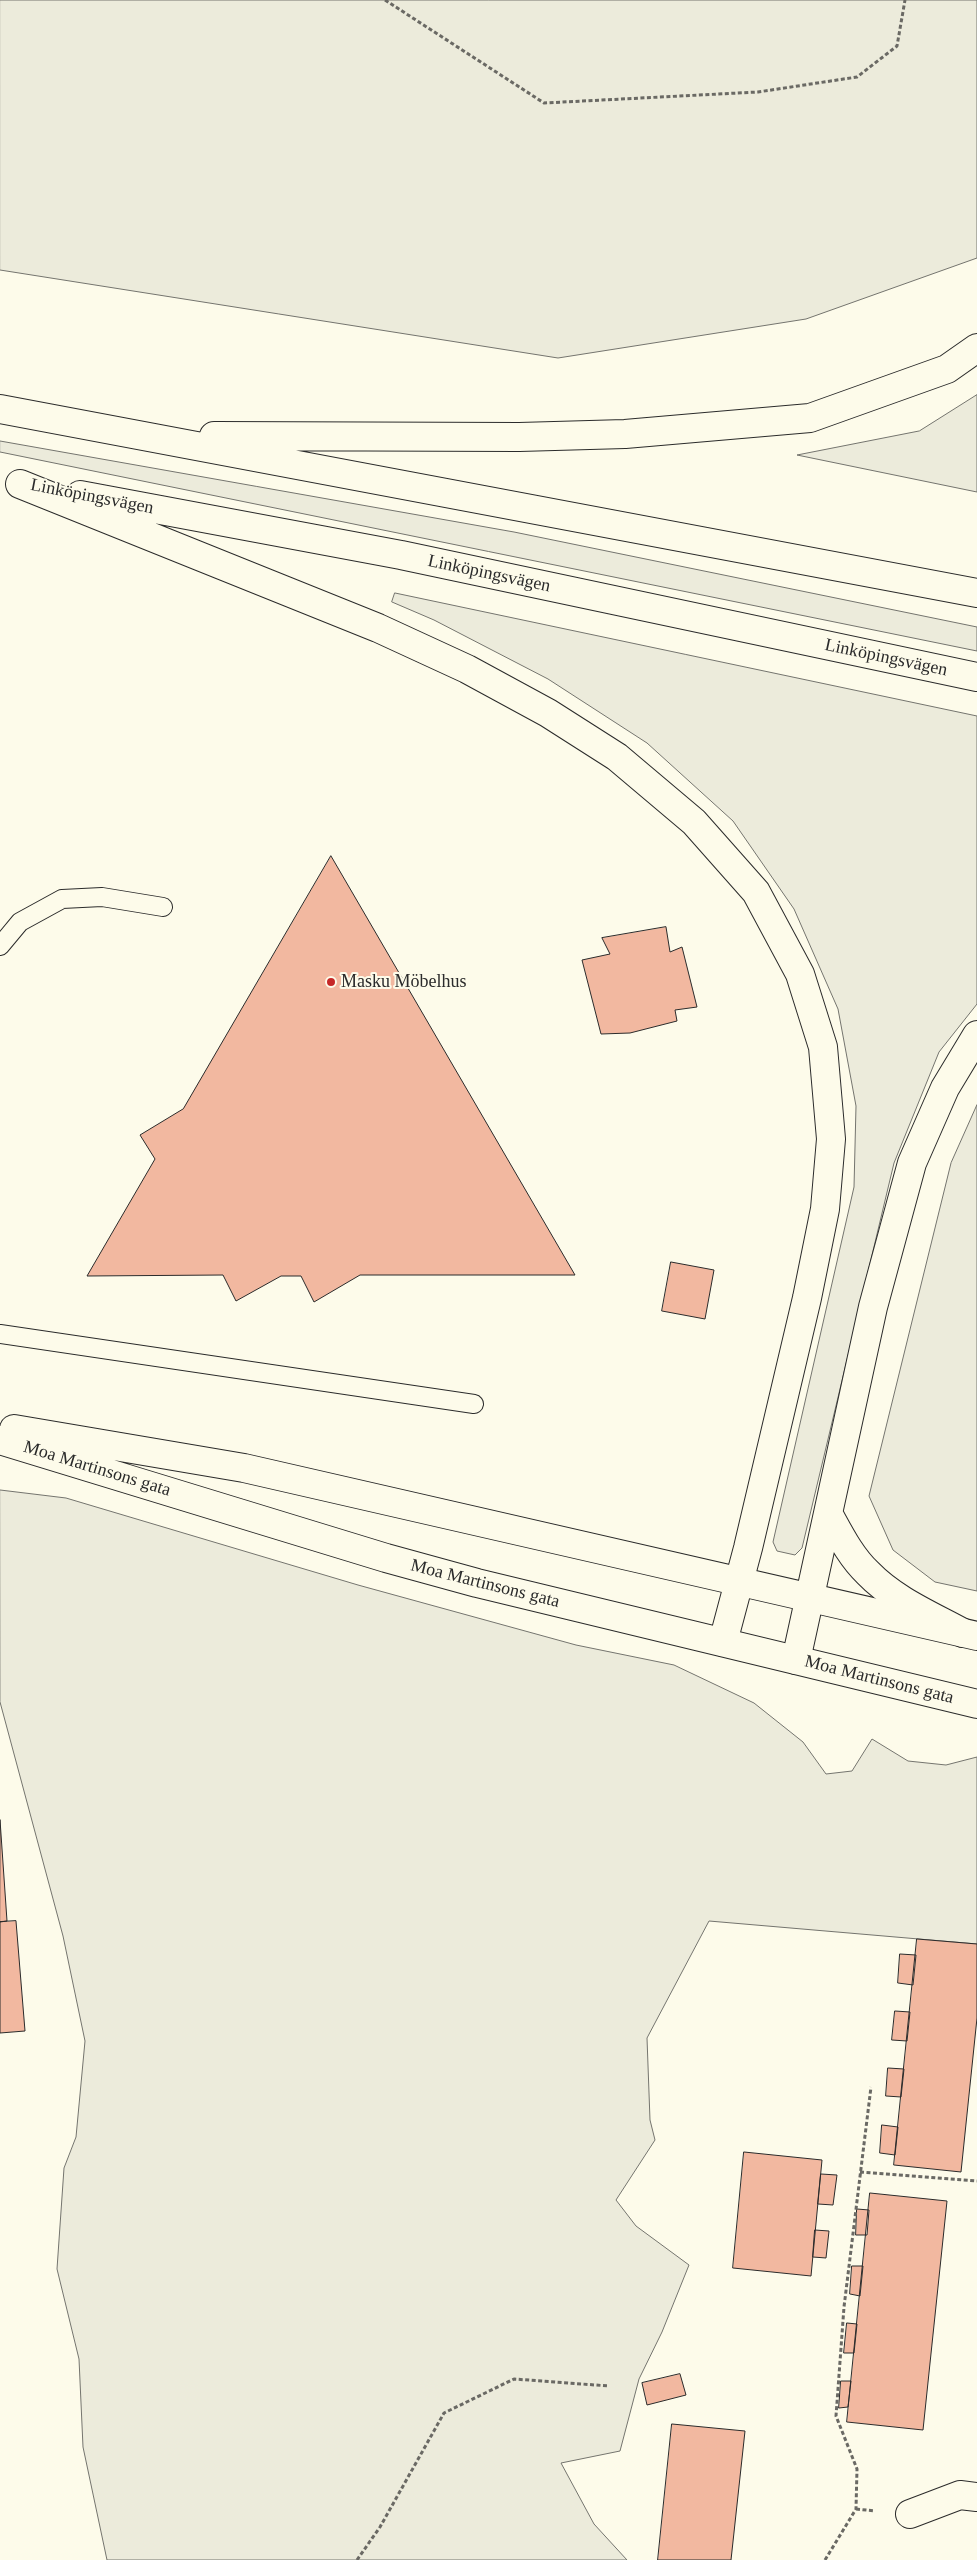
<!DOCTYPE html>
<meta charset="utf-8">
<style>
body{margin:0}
canvas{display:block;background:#fdfbea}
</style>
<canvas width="977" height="2560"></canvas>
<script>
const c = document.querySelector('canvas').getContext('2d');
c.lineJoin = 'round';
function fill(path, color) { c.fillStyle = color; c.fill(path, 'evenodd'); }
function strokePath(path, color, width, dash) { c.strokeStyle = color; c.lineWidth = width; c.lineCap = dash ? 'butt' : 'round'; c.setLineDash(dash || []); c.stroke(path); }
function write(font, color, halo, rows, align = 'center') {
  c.font = font + ' "Times New Roman",serif'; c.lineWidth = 4; c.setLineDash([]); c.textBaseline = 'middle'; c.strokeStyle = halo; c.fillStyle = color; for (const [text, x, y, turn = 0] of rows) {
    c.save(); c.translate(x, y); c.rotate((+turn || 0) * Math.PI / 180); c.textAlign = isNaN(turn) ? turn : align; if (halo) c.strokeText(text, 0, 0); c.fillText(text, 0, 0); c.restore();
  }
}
const green = new Path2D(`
 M0 0H977V258L806 319 558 358 0 270Z
 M977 395V492L797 455 919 431Z
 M0 441 514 532 977 627V651L0 452Z
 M395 593 977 716V1004L939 1052 894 1163 802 1548 795 1555 777 1551 773 1542 854 1187 856 1106 838 1009 794 909 733 821 647 743 548 679 434 620 392 602Z
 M977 1105V1591L935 1582 893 1550 869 1496 951 1163Z
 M0 1490 66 1498 358 1585 576 1645 674 1665 754 1703 803 1742 826 1774 852 1771 872 1739 908 1761 946 1765 977 1757V1944L709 1921 647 2038 650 2120 655 2140 616 2200 636 2226 689 2265 662 2332 639 2379 620 2451 561 2463 594 2524 627 2560H107L83 2447 79 2359 57 2269 64 2168 76 2137 85 2041 63 1936 0 1702Z`);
fill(green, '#ecebdb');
strokePath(green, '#74746e', 1);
const building = new Path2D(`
 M331 856 575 1275H360L314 1302 301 1276H281L236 1301 223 1275 87 1276 155 1159 140 1135 183 1109Z
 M666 927 670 952 682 947 697 1007 675 1010 677 1021 630 1033 601 1034 582 960 610 954 602 938Z
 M671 1262 714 1270 705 1319 662 1311Z
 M0 1820 7 1921 0 1922Z
 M16 1921 25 2031 0 2033V1922Z
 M917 1939 977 1944V2018L961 2172 894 2165Z
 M900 1954 916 1955 913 1985 898 1983Z
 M895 2011 910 2012 907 2041 892 2040Z
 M888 2068 904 2069 901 2097 886 2096Z
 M882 2125 898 2127 895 2155 880 2153Z
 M744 2152 822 2160 811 2276 733 2268Z
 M821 2174 837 2175 833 2205 818 2204Z
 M870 2193 947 2201 923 2430 847 2422Z
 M857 2209 869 2210 867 2235H856Z
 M815 2230 829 2231 826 2258 813 2257Z
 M852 2266H863L860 2296 850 2294Z
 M847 2323 857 2324 854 2353H844Z
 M680 2374 686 2395 647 2405 642 2383Z
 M841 2381H851L848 2407 839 2408Z
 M672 2424 745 2431 731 2560H658Z`);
fill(building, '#f2b8a0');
strokePath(building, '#2b2b2b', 1);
const lane = new Path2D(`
 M0 946 20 922 62 899 102 897 163 907
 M0 1334 474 1404`);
const street = new Path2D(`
 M910 2514 960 2495 977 2497`);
const secondary = new Path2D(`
 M14 1429 244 1468 977 1636
 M0 1440 386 1558 477 1583 977 1704`);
const highway = new Path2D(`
 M0 409 977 593
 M214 436 519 437 625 434 810 418 947 369 977 348
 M20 484 378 628 467 669 548 713 617 757 694 822 756 892 800 974 823 1047 831 1139 825 1209 807 1298 748 1548 723 1642
 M80 495 401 555 977 677
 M829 1515C840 1535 851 1557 868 1573 894 1600 930 1615 963 1633
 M796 1660 873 1307 912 1163 945 1088 977 1035`);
strokePath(lane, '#2b2b2b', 20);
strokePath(street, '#2b2b2b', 30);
strokePath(secondary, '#2b2b2b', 30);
strokePath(highway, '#2b2b2b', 30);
strokePath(new Path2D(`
 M385 0 544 103 758 92 857 77 897 46 905 0
 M860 2172 977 2181
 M856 2509 875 2511
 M357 2560 380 2527 444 2413 514 2379 609 2386
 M825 2560 856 2509 857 2469 836 2416 844 2307 871 2087`), '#6a6964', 3, [4, 2.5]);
strokePath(lane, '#fdfbea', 18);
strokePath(street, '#fdfbea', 28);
strokePath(secondary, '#fdfbea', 28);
strokePath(highway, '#fdfbea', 28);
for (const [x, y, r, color] of [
 [331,982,5,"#c62828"]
]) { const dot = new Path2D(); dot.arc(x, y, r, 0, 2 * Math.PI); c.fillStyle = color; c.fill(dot); strokePath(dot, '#fdfbea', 2); }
write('18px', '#2b2b2b', '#fdfbea', [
 ["Linköpingsvägen",92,497,11],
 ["Linköpingsvägen",489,574,12],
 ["Linköpingsvägen",886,658,12],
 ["Moa Martinsons gata",97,1469,17],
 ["Moa Martinsons gata",485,1584,14],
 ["Moa Martinsons gata",879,1680,14]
]);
write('18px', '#2b2b2b', '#fdfbea', [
 ["Masku Möbelhus",341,982]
], 'left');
</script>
